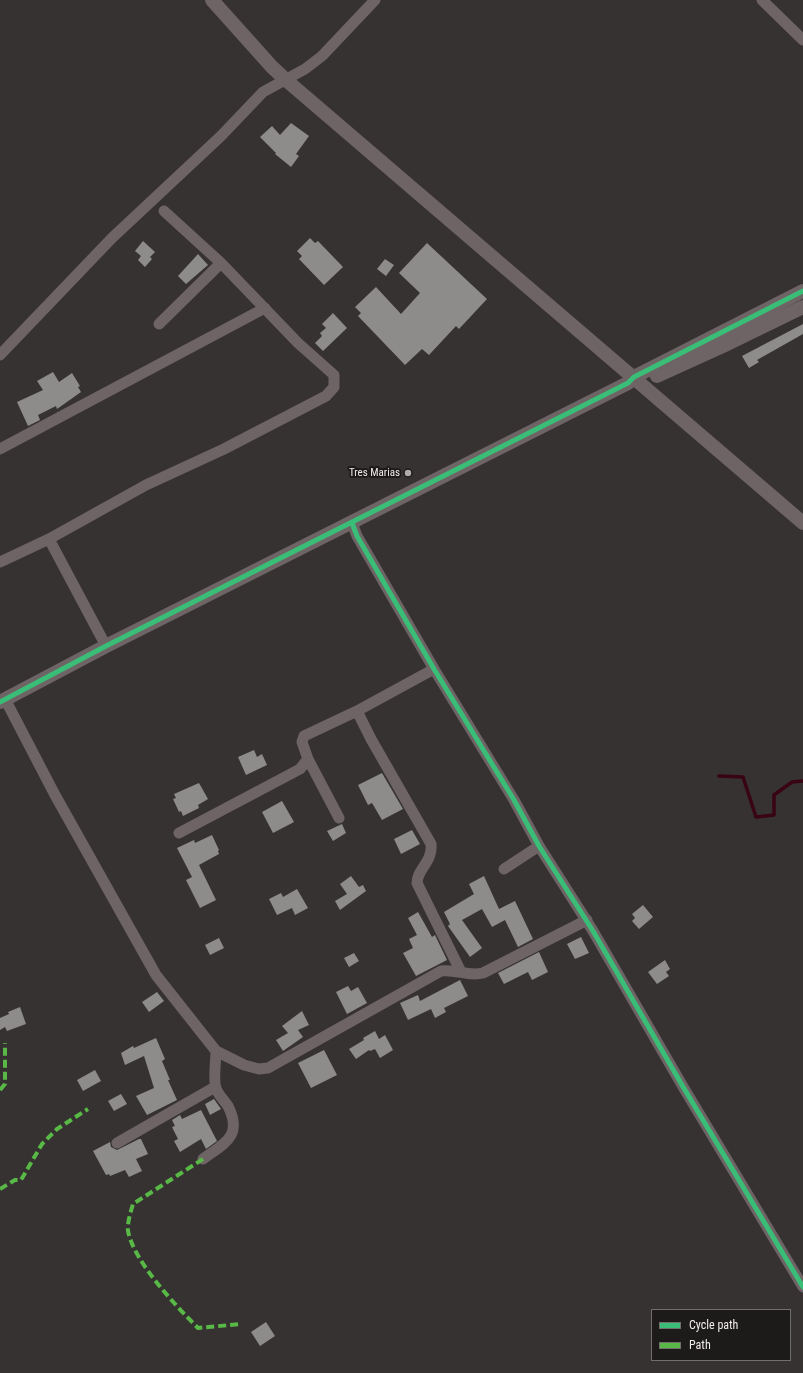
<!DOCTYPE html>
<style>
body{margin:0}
#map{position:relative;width:803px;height:1373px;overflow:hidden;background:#373232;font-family:"Roboto Condensed",sans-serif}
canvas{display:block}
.legend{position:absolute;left:651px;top:1309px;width:140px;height:52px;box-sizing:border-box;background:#1d1a1a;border:1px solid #726e6e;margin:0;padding:5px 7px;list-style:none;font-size:12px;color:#f1ecec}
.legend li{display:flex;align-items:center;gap:8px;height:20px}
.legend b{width:20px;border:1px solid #726e6e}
</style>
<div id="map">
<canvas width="803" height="1373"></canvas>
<ul class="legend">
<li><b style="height:5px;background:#3abd76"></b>Cycle path</li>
<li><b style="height:5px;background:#58b947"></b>Path</li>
</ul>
</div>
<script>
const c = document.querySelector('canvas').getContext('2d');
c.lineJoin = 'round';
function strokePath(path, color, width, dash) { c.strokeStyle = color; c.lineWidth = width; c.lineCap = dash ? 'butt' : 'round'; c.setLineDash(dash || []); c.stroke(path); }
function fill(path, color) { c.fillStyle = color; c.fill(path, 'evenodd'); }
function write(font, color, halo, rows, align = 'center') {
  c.font = font + ' "Roboto Condensed",sans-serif'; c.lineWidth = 4; c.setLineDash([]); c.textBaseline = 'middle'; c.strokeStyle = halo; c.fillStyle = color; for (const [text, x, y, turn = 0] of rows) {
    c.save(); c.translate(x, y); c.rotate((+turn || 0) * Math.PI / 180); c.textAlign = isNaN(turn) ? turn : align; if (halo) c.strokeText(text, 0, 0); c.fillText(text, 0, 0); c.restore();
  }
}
strokePath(new Path2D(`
 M719 776 743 777 756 817 774 815V795L792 782 803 781`), '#390413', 3.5);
fill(new Path2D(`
 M291 123 309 136 296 154 299 156 291 167 275 154 276 153 260 137 272 126 280 135Z
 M310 238 315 243 318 241 343 267 324 285 299 259 302 256 297 251Z
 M143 241 155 252 150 257 152 259 145 267 138 260 141 256 135 251Z
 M427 243 487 299 459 329 456 326 429 355 422 349 405 365 358 316 361 313 355 307 376 287 401 314 420 293 399 273Z
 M198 254 208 265 186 284 178 276Z
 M385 259 394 265 386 276 377 269Z
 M333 313 347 328 323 351 315 343 322 336 320 333 326 328 322 324Z
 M803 324V334L757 360 759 362 749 368 742 356Z
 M53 372 59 382 72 373 80 386 78 387 81 392 57 409 56 406 38 415 40 420 28 426 17 402 43 390 37 381Z
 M254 750 257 757 262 754 267 765 246 775 238 757Z
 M382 773 403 809 382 820 372 803 368 805 358 785Z
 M199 783 208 799 198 805 199 808 183 816 181 811 179 812 173 799 176 798 174 794Z
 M282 801 294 822 273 833 262 812Z
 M342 824 346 833 333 841 327 831Z
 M412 830 420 844 401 854 394 839Z
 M212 835 219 850 218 851 219 854 199 865 216 900 200 908 186 880 192 877 177 848 194 840 195 843Z
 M351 876 359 887 363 885 366 891 340 910 335 901 347 894 340 884Z
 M484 876 499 909 515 901 533 939 518 947 505 920 492 927 482 909 462 920 482 948 470 957 448 926 450 924 444 912 474 894 469 884Z
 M297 889 308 908 295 915 292 908 277 915 269 899 281 893 283 897Z
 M643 905 653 917 639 929 632 921 635 918 632 914Z
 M418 912 432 937 435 935 447 960 416 976 403 953 413 948 409 939 417 935 408 918Z
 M581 937 589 953 575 959 567 944Z
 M219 938 224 948 210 955 205 945Z
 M539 952 548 972 532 980 528 972 504 984 498 973Z
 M354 953 359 961 349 967 344 958Z
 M665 960 670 969 666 972 669 976 657 984 648 972Z
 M460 980 468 996 444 1008 446 1012 435 1018 431 1009 408 1020 400 1003 418 995 420 1001Z
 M348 986 351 991 358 987 367 1003 347 1014 336 992Z
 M157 992 164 1001 149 1012 142 1002Z
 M20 1007 26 1024 7 1031 5 1027 0 1030V1018L9 1014 8 1012Z
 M302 1011 309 1025 298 1030 303 1037 283 1051 276 1040 288 1033 282 1026Z
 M375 1031 379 1039 385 1035 393 1050 380 1058 375 1049 370 1051 369 1050 356 1059 349 1049 364 1040 363 1038Z
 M156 1038 165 1059 162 1061 170 1080H168L177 1100 147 1115 136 1096 154 1088 144 1056 125 1065 121 1053 133 1046 134 1048Z
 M324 1050 337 1075 311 1088 298 1063Z
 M95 1070 101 1081 83 1091 77 1080Z
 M121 1094 127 1104 114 1111 108 1101Z
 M214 1099 221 1109 210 1115 205 1104Z
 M201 1110 217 1141 206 1149 201 1139 180 1152 174 1141 178 1139 172 1127 175 1126 172 1120 180 1115 182 1119Z
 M139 1139H141L148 1154 136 1159 142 1171 129 1177 125 1170 110 1176 109 1174 106 1175 93 1151 110 1142 111 1147 117 1150Z
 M266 1322 275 1336 260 1346 251 1332Z`), '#8d8c8b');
strokePath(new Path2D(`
 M762 0 803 40
 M159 324 221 263
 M0 355 112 238 221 136 263 92 305 69 322 56 375 0
 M0 449 265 308
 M352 523 357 536 434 669 514 800 539 846 593 931 682 1085 803 1287
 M49 539 106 646
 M0 562 49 539 146 485 224 449 326 396 334 387V375L298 343 221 263 164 211
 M5 699 55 795 156 975 216 1051 244 1065 259 1069 268 1068 441 971C456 969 469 977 483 973L587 920
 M357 711 371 739 431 844C433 862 417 869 417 883L461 972
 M308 759 339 818
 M179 833 300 769 308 759 302 742 304 736 357 711 434 669
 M504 869 539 846
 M117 1143 215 1087
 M203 1159C225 1143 243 1136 228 1106 224 1100 218 1095 216 1088 213 1081 216 1060 216 1051`), '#6e6465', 11);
strokePath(new Path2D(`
 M212 0 272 67 286 80 803 523
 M657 376 723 346 803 307
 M0 702 106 646 628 383 634 377 803 291`), '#6e6465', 14);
strokePath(new Path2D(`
 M0 1090 5 1084V1043
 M203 1159 133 1204C131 1211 127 1223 128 1231 134 1262 176 1306 198 1328L241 1324
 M0 1189 15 1180H21L42 1144 57 1129 88 1109`), '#58b947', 4, [8, 4]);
strokePath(new Path2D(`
 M352 523 357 536 434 669 514 800 539 846 593 931 682 1085 803 1287
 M0 702 106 646 628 383 634 377 803 291`), '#3abd76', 5);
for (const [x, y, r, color] of [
 [408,473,4,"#b0abab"]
]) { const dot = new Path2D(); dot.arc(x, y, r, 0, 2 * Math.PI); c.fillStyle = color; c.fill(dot); strokePath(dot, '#1d1a1a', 1.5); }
write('11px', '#f1ecec', '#1d1a1a', [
 ["Tres Marias",400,473]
], 'right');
</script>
